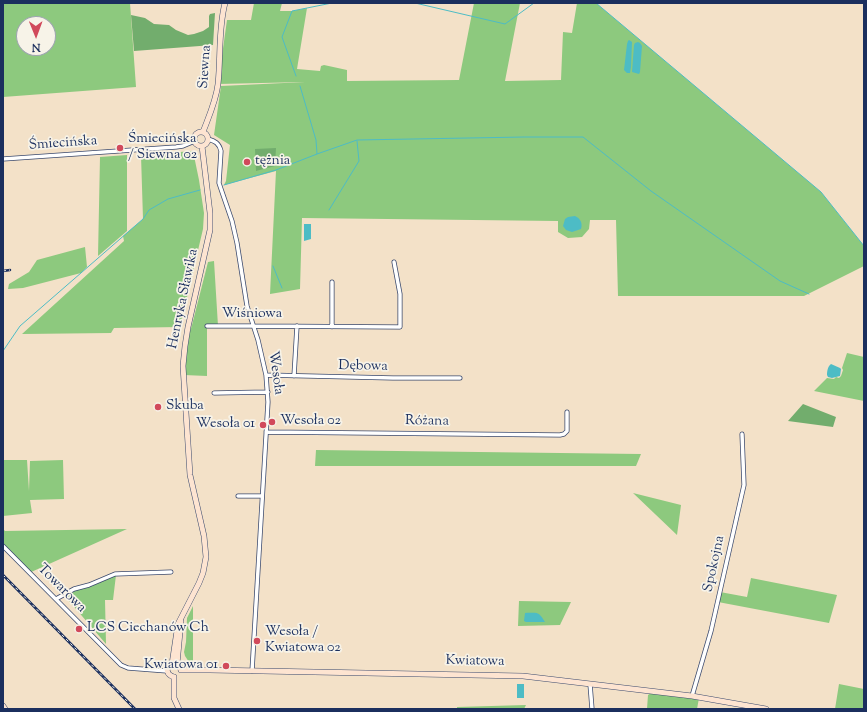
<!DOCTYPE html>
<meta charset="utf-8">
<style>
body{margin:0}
#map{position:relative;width:867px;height:712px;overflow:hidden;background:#f3e1c8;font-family:"Sorts Mill Goudy",serif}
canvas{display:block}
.frame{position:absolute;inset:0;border:4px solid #1b2f5e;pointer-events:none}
.north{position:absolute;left:16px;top:16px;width:40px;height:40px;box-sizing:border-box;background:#f7f3e8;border:1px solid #9fa5b1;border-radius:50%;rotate:179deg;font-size:11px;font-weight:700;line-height:16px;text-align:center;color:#1b2f5e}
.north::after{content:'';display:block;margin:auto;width:14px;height:18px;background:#d1495b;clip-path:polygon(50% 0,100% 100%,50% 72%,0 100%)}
</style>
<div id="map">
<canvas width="867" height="712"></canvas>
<div class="frame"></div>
<div class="north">N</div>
</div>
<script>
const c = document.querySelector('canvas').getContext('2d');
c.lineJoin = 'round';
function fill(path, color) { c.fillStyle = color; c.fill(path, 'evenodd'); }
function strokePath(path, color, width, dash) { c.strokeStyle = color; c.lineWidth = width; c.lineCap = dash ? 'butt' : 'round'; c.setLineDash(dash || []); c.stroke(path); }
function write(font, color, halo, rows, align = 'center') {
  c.font = font + ' "Sorts Mill Goudy",serif'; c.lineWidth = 3.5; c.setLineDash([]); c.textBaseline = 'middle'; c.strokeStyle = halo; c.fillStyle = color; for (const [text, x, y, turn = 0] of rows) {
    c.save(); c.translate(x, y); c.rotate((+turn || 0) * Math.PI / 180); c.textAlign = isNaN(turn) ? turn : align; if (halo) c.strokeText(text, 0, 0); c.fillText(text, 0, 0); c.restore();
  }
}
fill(new Path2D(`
 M3 3H130L136 87 3 97ZM24 24H48V48H24Z
 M254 3H282L280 11H292L307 8 297 69 320 71 321 66 324 65 347 70V81L459 80 474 3H520L505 81 561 80 563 32 572 33 577 3H596L821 192 864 246V266L804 296H618L616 220H590L589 229 582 237 568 238 558 232V221L302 218 300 289 270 294 276 171 224 185 226 181 230 145 214 135 221 86 305 82 218 84 227 20H251Z
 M193 151 199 180 204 213 203 229 180 327 114 328 111 333 22 334 124 241 123 236 143 219 141 155Z
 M127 155V231L98 256 100 157Z
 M85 247 87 267 81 273 23 288 8 289 9 284 29 272 37 260Z
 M214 261 218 326H207V376L184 375 185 346 192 325 208 262Z
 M847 353 864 357V401L814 391 827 378 834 379 836 377 839 378 841 376 843 370 842 368Z
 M316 450 641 454 636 466H315Z
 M3 460H27L29 491 30 461 63 460 64 499 30 500 32 513 3 516Z
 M633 493 681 505 677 535Z
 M3 529 5 531 127 529 29 573 3 546Z
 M116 575 113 600H105L106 644 64 595C80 587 97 585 114 576Z
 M751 578 837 595 829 623 718 602 720 592 747 597Z
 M519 601 571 602 560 625 518 626Z
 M193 606V664L189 662 185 656 184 652 186 642 187 618Z
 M839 684 864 689V709H835Z
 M652 692 699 698 697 709H647L648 695Z
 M526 705 524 709H457V707Z`), '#8dc97e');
fill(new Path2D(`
 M215 13 213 45 134 51 131 15 145 18 154 24 169 25 176 30 188 35 194 34 203 31 209 27V16L210 14Z
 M276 148 275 166 256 171 255 149Z
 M803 404 836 417 833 427 788 421Z`), '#72ad6d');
fill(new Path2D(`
 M629 40 632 42 631 67 630 73H627L624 70 627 44 628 41Z
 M638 42 640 43 642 46 640 72 639 74 632 72 634 45 635 43Z
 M575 216C580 218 583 223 581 229L572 232 566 230 563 226 565 219 568 217Z
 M304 224H311V239L304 241Z
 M831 364 840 368 841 369 840 376 832 378 828 377 827 375C827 371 828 366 831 364Z
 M525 613C538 613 538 611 545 622H526L524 621Z
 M517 684H524V698H517Z`), '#4dbcc5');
strokePath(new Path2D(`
 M415 3 505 24 534 3
 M596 3 821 192 864 246
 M296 76 282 37 292 11 332 3
 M317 154 357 140 524 137H583L651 191 780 281 809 294
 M224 185 276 170 317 154 316 140 300 86
 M329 210 359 161 357 141
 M273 266 282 288
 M3 351 20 326 143 219 149 210 168 199 200 190`), '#4dbcc5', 1);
const street = new Path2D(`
 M208 139C215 141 219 143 221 151L219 183 221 189 232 221 237 243 247 306 258 340 266 375 268 402 252 671
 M3 159 176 147 183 146 195 141
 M207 326H253L400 327V294L394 262
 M332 327V282
 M266 375 393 378H460
 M294 376 297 326
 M214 393 268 392
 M266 432 560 435 564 434 567 431V412
 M238 496H262
 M3 546 121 665 128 668 167 671
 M56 599 74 589 89 585 115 574 171 572
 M590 684 592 709
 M692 696 711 631 744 485 742 434`);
const secondary = new Path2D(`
 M194 139a7 7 0 1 1 14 0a7 7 0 1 1-14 0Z
 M203 132C209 116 216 101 218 84 221 57 218 30 225 3
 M172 664 178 624 199 583 203 573 206 557 204 536 190 475 183 366 185 346 188 327 210 230V213L202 146
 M177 664 181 621
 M181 670H210L523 676 692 696 766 709
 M174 677V698L179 709
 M174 677C158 672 175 654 181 670
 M3 706 5 709`);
strokePath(street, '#3b4a6e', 5);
strokePath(secondary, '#3b4a6e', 6);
strokePath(street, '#fff', 3.5);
strokePath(secondary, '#fde4d1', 5);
const rail = new Path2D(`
 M3 271 10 270
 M3 575 135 709`);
strokePath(rail, '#1b2f5e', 2.5);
strokePath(rail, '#f7f3e8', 1, [3]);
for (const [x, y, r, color] of [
 [120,148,4,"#d1495b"],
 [247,162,4,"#d1495b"],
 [158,407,4,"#d1495b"],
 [272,422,4,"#d1495b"],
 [263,425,4,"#d1495b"],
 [79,629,4,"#d1495b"],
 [257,641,4,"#d1495b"],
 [226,666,4,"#d1495b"]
]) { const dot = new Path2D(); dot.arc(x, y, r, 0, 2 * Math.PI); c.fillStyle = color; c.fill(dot); strokePath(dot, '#f7f3e8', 1.5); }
write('14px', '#1b2f5e', '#f7f3e8', [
 ["Siewna",206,67,-86],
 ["Śmiecińska",63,144,-4],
 ["Henryka Sławika",184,299,-78],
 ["Wiśniowa",252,315],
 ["Dębowa",363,367,1],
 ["Wesoła",275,373,82],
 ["Różana",427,422,1],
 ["Spokojna",715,564,-78],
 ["Towarowa",61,589,45],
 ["Kwiatowa",475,662,1]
]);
write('14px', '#1b2f5e', '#f7f3e8', [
 ["Śmiecińska",128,140],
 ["/ Siewna 02",128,156],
 ["tężnia",255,162],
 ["Skuba",166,407],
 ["Wesoła 02",280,422],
 ["Wesoła 01",255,425,"right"],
 ["LCS Ciechanów Ch",87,629],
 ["Wesoła /",265,633],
 ["Kwiatowa 02",265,649],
 ["Kwiatowa 01",218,666,"right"]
], 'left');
</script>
